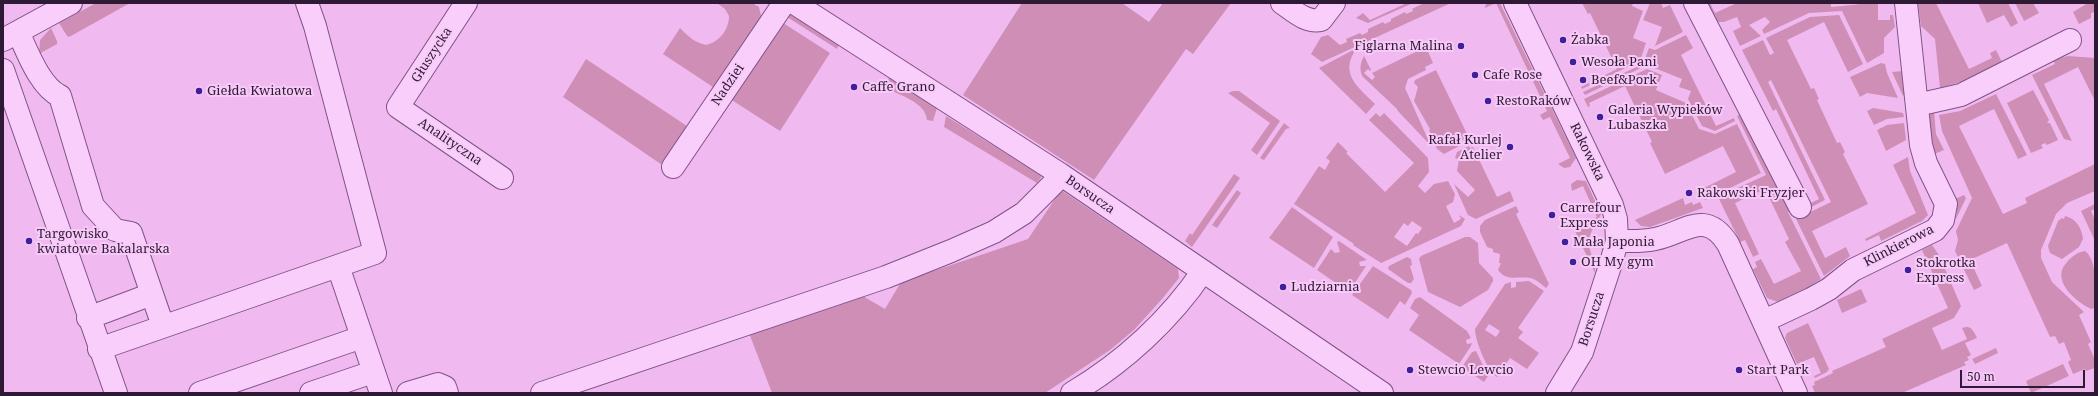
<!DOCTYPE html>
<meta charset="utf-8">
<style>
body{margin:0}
#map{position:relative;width:2098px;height:396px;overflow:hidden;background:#f0baf1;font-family:"Noto Serif",serif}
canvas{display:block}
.frame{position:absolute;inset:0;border:4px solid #2f1a36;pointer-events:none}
.scale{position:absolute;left:1960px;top:370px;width:125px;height:18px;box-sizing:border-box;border:2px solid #2f1a36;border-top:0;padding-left:5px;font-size:12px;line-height:14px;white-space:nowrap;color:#2f1a36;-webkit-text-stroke:3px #f7caf8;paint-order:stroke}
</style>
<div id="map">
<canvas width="2098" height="396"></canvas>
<div class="frame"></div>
<div class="scale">50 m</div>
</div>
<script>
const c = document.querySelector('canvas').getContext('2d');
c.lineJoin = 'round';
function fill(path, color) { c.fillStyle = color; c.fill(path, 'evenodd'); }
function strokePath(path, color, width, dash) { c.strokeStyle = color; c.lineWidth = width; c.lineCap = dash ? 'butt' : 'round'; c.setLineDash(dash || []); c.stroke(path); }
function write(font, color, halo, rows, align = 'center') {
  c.font = font + ' "Noto Serif",serif'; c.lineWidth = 4; c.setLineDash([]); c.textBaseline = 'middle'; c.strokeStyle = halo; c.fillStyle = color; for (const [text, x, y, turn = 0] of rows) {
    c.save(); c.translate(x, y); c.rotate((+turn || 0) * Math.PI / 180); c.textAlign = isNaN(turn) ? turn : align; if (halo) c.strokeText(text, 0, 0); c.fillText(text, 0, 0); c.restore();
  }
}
fill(new Path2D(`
 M96 3H130L69 37 67 36 59 23Z
 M717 3H752L759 7 762 20 716 89 663 54 680 28C689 37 694 42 706 45 719 42 729 30 729 16L725 9Z
 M1022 3H1122L1149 22 1163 3H1231L1193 54 1186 49 1094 180 963 95Z
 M1407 3H1413L1368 23 1356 18 1363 13 1370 20Z
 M1424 3H1451L1322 62 1311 54 1321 37 1328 35 1340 45 1347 42 1346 39 1360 33 1362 35 1368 32V29L1383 22 1385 24 1391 21V19L1405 12 1406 14 1413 11 1412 9Z
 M1486 3H1500L1576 158 1570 167 1564 168 1558 164 1570 158 1550 117 1543 120 1540 115 1547 111 1496 3 1485 8Z
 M1582 3H1633L1632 6 1643 11 1633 38 1646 43 1640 61 1582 89 1581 87 1617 69 1590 13 1588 14Z
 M1650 3H1661L1663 8 1670 5 1683 32 1655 46 1662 27 1643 20Z
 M1703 3H1710L1715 13 1737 3H1831V7C1847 6 1862 3 1878 3V20H1890V15H1893L1895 27 1884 38V53L1867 63 1842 11 1809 13 1764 34 1762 30 1770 22 1765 17 1749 25 1761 36 1740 46 1733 31 1741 27 1737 17 1724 22H1715Z
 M1918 3H1936L1969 69 1992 58 1990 53 1996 50 2002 62 1964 81 1940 88 1935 39 1921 26Z
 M1978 3H2008L2018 23 2011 27 2004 15 1987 23Z
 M2015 3H2033L2039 13 2024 21Z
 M2088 3H2095V12L2091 13V18L2079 24 2073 12Z
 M784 9 839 44 837 49 781 13Z
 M1839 15 1863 64 1848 72 1824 22 1787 40 1811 89 1814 88 1819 99 1817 100 1837 143 1840 142 1845 152 1843 154 1868 204 1812 231 1825 258 1846 247 1850 256 1824 276 1796 219 1831 202 1771 80 1768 82 1825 200 1794 216 1793 212 1819 199 1776 109 1773 111 1742 50 1763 40 1770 55 1774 53 1766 38 1810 17Z
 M780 21 830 53 780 131 727 97Z
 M51 28 57 41V44L39 54 40 40Z
 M1686 35 1693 48 1681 55 1716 126 1734 118 1735 121 1715 131 1702 126 1688 99 1691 91 1679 87 1682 79 1647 65 1585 95 1583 92 1643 64 1649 48 1655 50Z
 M1426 47 1433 63 1425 67 1426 70 1408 79 1405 88 1431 146 1397 110V109L1363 77C1359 71 1360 63 1364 56L1371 70 1370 71 1368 69 1364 73 1372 80 1375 77 1372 73Z
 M1357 48C1338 73 1358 87 1375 104L1366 114 1319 68Z
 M2068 56 2095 58V101L2078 67 2044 84 2072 141 2064 139 2032 75 2055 64 2053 60Z
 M586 59 690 128 665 167 563 97Z
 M1881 63 1885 64 1887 73 1898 98 1867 93 1860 97 1850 77Z
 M1647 69 1662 75 1656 90 1686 103 1699 129 1715 134 1737 124 1761 173 1705 200 1700 190 1736 172 1723 146 1665 174 1650 143 1652 142 1625 86 1589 103 1590 106 1588 107 1584 99Z
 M1436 70 1469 138 1459 141 1461 145 1444 154 1437 149 1429 130 1430 129 1414 101 1418 87 1414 83 1415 80Z
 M1904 71 1905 94 1903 96 1892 72Z
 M890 77 937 108 933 121 927 120C926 102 897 94 883 87Z
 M2033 90 2049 120 2047 123H2050L2058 140 2047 145 2045 143 2041 145 2043 148 2031 153 2007 103Z
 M1233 91H1239L1280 121 1257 155 1251 150 1270 123 1228 93Z
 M1996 94 2027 155 2018 159 1994 109 1959 126 2003 214 2027 203 2025 198 2095 164V191L2067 203 2056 214 2041 250V258L2052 282 2084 312 2079 315 2091 342 2088 344 2095 360V368L2086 371 2085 369 2073 374 2068 362 2071 360 2064 342 2059 344 2055 336 2050 337 2007 243 1970 260 1982 286 1974 290 1955 251 1958 240 1956 231 1972 198 1942 131 1939 115 1960 111Z
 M1873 108 1903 113 1904 117 1887 119 1874 125 1867 111Z
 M1934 111 1936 134 1944 150 1932 155 1927 117Z
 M1376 113 1380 117 1384 113 1428 158 1429 172 1418 186 1425 193 1434 184 1448 181 1455 194 1453 202 1446 206 1454 223 1461 219 1459 215 1465 219 1461 226 1381 263 1353 245 1354 244 1294 204 1319 166 1325 170 1330 161 1326 158 1338 142 1348 152 1346 153 1385 192 1414 163 1369 120ZM1412 221 1422 228 1418 234 1416 233 1407 246 1394 237 1404 223 1408 226Z
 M1743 113 1794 209 1788 212 1821 279 1807 288 1778 302 1767 298 1753 269 1757 267 1755 262 1761 259 1774 284 1801 271 1785 242 1789 239 1765 189 1735 203 1759 254 1753 257 1745 240 1740 242 1718 197 1766 175 1737 116Z
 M946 116 1042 176 1037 183 944 127Z
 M1284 123 1290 128 1286 129 1264 160 1260 158Z
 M1904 123 1906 140 1886 151 1877 130 1887 125Z
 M1469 146 1470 148 1473 147 1497 197 1510 191 1514 201 1476 219 1468 215 1454 184 1468 197 1475 190 1457 171 1459 159 1455 158 1457 152Z
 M1908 157 1910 171 1928 215 1922 221 1881 241 1879 235 1866 241 1865 239 1916 213 1893 165Z
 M1234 174 1240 178 1192 247 1185 241 1190 233 1192 235Z
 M1577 180 1586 181 1601 214C1597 224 1590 230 1589 241 1588 253 1597 260 1595 273L1574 229 1597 217 1583 186 1572 191 1571 184Z
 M1061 190 1178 269 1179 278 1162 299 1134 330 1110 350 1045 393H772L749 333 861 295 885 309 901 282 1028 239Z
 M1237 190 1241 193 1217 228 1212 225Z
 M1964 195 1966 198 1956 219 1957 208 1953 200Z
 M1683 198 1685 205 1692 202 1693 205 1700 202 1703 208 1650 227 1641 226 1635 220Z
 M2095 204V209L2091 211 2095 220V241L2081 211Z
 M1516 206 1519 212 1516 214 1549 284 1546 288C1541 284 1536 279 1530 278 1517 276 1507 282 1498 270L1501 263H1499L1500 254 1493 252V249L1487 247 1480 232V226L1485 220Z
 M1292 207 1333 237 1314 268 1269 238Z
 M2065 216C2076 218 2082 229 2083 239L2079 247 2062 259 2050 253 2048 246 2058 221 2062 218 2064 219Z
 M1465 237H1470L1478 243 1479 263 1493 278V281L1488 290 1460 307 1428 292 1419 259 1421 256Z
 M1339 241 1367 260 1359 262 1360 266H1366L1349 292 1317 270 1331 249 1335 253 1340 252 1337 242Z
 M1932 245 1939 255 1961 306 1954 318 1932 328 1942 350 1967 339 1962 328C1971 325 1973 330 1977 338L1965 343 1971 355 1967 357 1969 360 1964 362 1966 365 1902 393H1815L1812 386 1815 385 1814 382 1833 373 1832 371 1886 347 1882 339 1948 308 1922 250Z
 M2085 251C2098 260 2095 292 2095 308L2091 309C2075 301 2050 280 2067 262 2072 256 2078 252 2085 251Z
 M1407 257 1411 259 1412 265 1410 266 1414 279 1411 283H1408L1388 269 1389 266Z
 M1373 266 1411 290 1412 293 1405 305 1400 301 1388 319 1352 295Z
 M1529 281 1544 291 1518 328 1523 332 1518 338 1539 353 1527 369 1510 358 1497 377C1487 370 1475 341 1475 329L1505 284 1511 282V288L1516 287V282ZM1489 324 1500 331 1496 337 1485 330Z
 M1861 289 1867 302 1842 313 1837 300Z
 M1420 297 1467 331 1471 338 1466 340 1467 344 1472 343 1471 346 1459 364 1409 330 1419 315 1410 308 1415 299Z
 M1808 323 1829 369 1827 372 1815 378 1814 376 1821 373 1814 357 1797 364 1785 338 1787 333Z
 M1996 348 1998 353 1975 364 1972 359Z
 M1476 351 1488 376 1484 382 1462 367 1472 352Z
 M2063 364 2069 376 2031 393 2026 381Z`), '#cf8eb5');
const minor = new Path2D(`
 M466 3 398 107 502 178
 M794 3 1060 174 1382 393
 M1282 3C1294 11 1306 23 1321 20L1334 3
 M1515 3 1612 205 1616 219 1617 241 1611 263 1582 352 1557 393
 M1695 3 1800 207
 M18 32C27 51 40 87 60 96L93 206 115 230 131 233 163 326
 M3 40 71 3
 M3 70 116 393
 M1917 105 1961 95 2070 40
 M673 167 784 3
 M1617 241C1629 241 1643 242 1655 239 1685 233 1705 208 1728 244L1796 393
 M338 266 381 393
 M88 318 152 294
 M1764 321 1811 299 1829 289 1853 270 1935 230 1943 220 1946 204 1926 163 1921 145 1906 3
 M99 349 375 253 315 26 307 3
 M200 393 362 337
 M311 393 373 372
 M408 393 438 384 445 387 447 393
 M542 393 886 277 951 251 994 232 1024 213 1055 182 1060 174
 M1072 393C1123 363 1170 320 1203 271`);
strokePath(minor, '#7e5389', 24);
strokePath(minor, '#facefb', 22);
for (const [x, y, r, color] of [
 [1563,40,4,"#411f9c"],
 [1461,46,4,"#411f9c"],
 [1573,62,4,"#411f9c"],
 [1475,75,4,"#411f9c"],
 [1583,80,4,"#411f9c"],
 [854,87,4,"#411f9c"],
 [199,91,4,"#411f9c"],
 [1488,101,4,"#411f9c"],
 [1600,117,4,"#411f9c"],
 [1510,147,4,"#411f9c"],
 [1689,193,4,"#411f9c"],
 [1552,215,4,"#411f9c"],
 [29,241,4,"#411f9c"],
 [1565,242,4,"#411f9c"],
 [1573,262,4,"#411f9c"],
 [1908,270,4,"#411f9c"],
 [1283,287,4,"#411f9c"],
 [1410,370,4,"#411f9c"],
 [1739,370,4,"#411f9c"]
]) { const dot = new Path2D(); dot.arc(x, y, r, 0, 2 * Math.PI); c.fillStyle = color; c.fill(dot); strokePath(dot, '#f7caf8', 1.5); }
write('13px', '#2f1a36', '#f7caf8', [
 ["Żabka",1571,40],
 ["Figlarna Malina",1453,46,"right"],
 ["Wesoła Pani",1581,62],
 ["Cafe Rose",1483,75],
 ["Beef&Pork",1591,80],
 ["Caffe Grano",862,87],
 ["Giełda Kwiatowa",207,91],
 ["RestoRaków",1496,101],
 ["Galeria Wypieków",1608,110],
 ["Lubaszka",1608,125],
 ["Rafał Kurlej",1502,140,"right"],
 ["Atelier",1502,155,"right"],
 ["Rakowski Fryzjer",1697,193],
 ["Carrefour",1560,208],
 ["Express",1560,223],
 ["Targowisko",37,234],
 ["kwiatowe Bakalarska",37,249],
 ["Mała Japonia",1573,242],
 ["OH My gym",1581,262],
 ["Stokrotka",1916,263],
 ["Express",1916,278],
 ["Ludziarnia",1291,287],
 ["Stewcio Lewcio",1418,370],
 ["Start Park",1747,370]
], 'left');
write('13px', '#2f1a36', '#f7caf8', [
 ["Głuszycka",432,55,-57],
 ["Nadziei",728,85,-56],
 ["Analityczna",450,142,34],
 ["Rakowska",1587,152,64],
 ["Borsucza",1090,195,35],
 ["Klinkierowa",1899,246,-27],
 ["Borsucza",1592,319,-72]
]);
</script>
